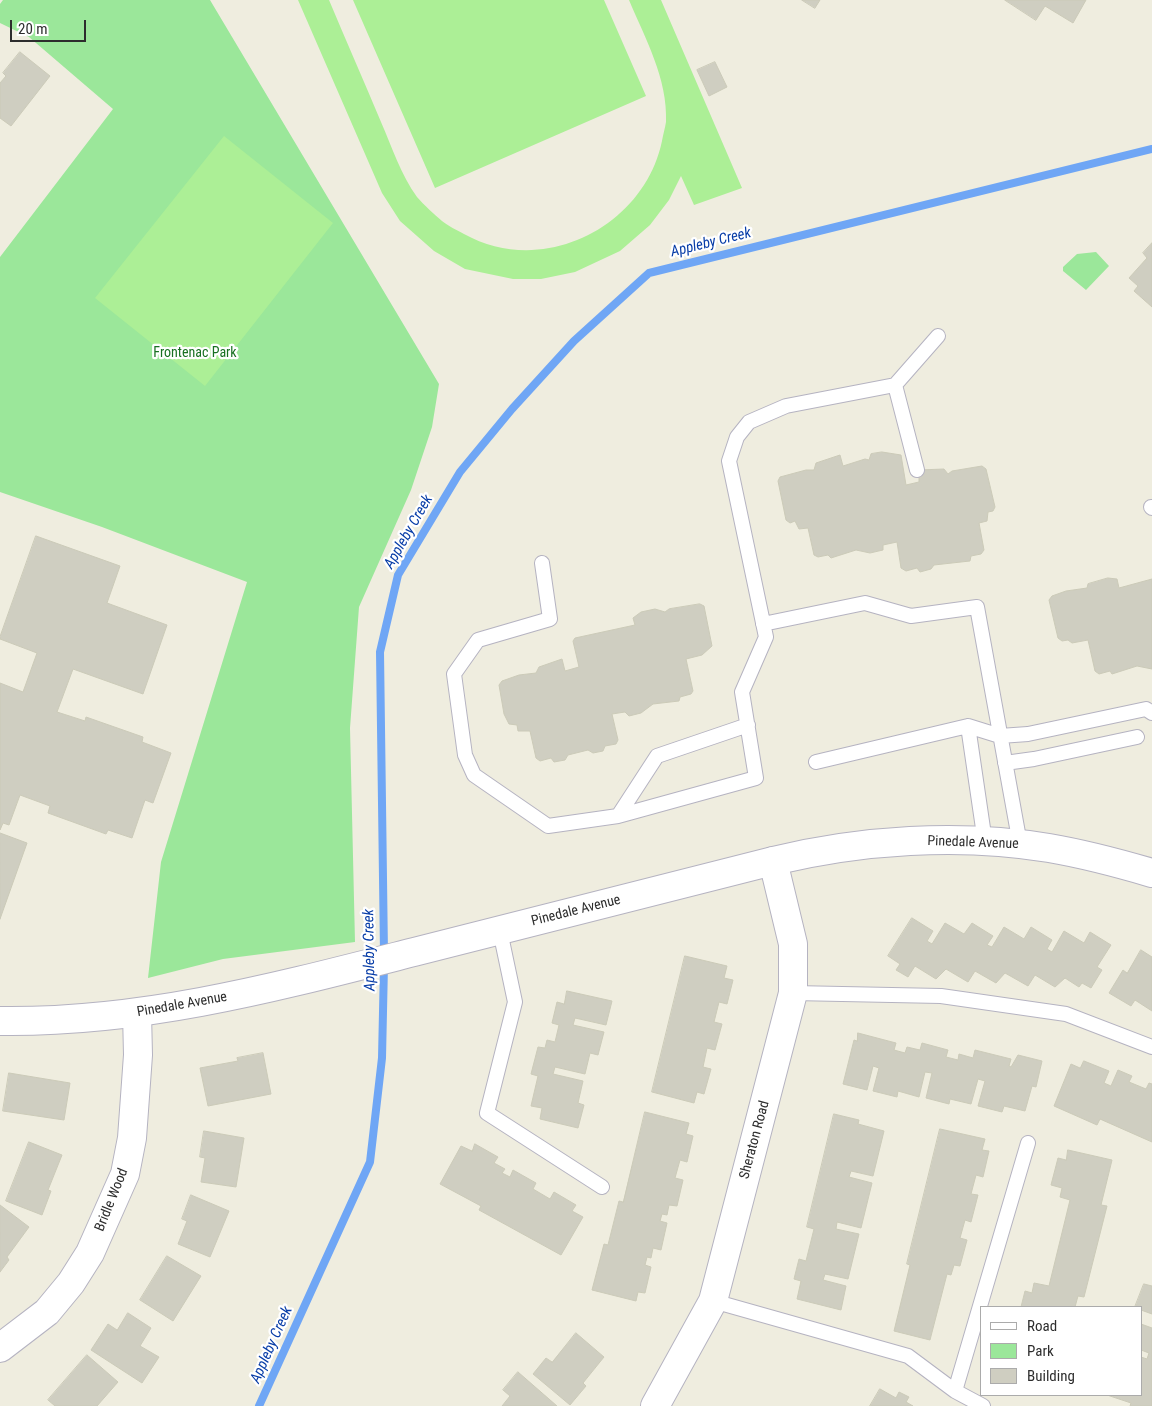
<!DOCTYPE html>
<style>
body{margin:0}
#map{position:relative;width:1152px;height:1406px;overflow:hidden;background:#efeddf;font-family:"Roboto Condensed",sans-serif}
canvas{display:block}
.legend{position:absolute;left:980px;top:1306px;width:162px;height:90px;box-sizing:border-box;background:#fff;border:1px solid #ababab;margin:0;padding:6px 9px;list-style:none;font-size:15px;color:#2d2d2d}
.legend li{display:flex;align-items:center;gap:10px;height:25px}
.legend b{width:25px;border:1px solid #ababab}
.scale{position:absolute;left:10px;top:20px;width:76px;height:22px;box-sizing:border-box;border:2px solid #2d2d2d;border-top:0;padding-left:6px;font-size:15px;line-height:18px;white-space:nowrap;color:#2d2d2d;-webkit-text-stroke:4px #fff;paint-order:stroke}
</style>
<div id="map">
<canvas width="1152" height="1406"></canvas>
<ul class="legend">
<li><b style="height:6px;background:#fff"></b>Road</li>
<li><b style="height:14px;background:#9be79a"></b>Park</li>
<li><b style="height:14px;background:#cfcec1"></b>Building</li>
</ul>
<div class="scale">20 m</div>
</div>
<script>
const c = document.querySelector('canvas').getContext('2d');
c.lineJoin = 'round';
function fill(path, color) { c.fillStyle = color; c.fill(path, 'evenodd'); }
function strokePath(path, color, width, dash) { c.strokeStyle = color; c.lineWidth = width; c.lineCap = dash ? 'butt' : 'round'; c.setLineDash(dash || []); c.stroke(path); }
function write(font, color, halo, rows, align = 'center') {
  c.font = font + ' "Roboto Condensed",sans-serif'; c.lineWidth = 4.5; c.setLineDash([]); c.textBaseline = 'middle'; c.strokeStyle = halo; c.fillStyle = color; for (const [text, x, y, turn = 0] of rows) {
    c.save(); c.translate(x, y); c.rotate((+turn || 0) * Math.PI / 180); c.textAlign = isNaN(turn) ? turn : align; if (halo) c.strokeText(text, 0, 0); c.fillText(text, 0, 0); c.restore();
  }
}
fill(new Path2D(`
 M3 0H210L439 384 432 427 411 490 359 607 350 728 355 942 223 959 148 978 161 862 247 582 102 527 0 492V257L113 109 29 37 0 23V4Z
 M1096 252 1109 266 1086 290 1063 271V267L1077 254Z`), '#9be79a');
fill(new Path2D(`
 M298 0H329C346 41 364 81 381 122 392 147 401 175 417 197 424 205 434 214 442 221 448 226 457 230 464 234 543 278 644 227 662 141 663 135 665 128 666 122 668 79 645 38 629 0H661L742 188 694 205 681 176 669 200 650 225 620 251 575 272 541 279H513L465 269 434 251 400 221 382 193Z
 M353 0H604L646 96 435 188Z
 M224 136 333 223 205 386 95 298Z`), '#acef96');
strokePath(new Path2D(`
 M384 954 380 652 398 575 460 472 512 409 574 341 649 273 1152 149
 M259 1406 370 1162 382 1058 384 965`), '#6fa6f5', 8);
const building = new Path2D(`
 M802 0H820L815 8Z
 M1005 0H1086L1073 23 1045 6 1036 20Z
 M20 52 50 76 11 126 0 118V83L6 76 3 73Z
 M715 62 727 87 709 96 697 70Z
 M1152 243V307L1134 291 1138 286 1129 278 1147 258 1143 253Z
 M882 452 901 455 906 485 919 482V470L944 469 948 474 952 471 982 466 986 469 995 507 993 511 988 512 987 521 979 523 984 550 981 554 971 556 970 561 934 565 931 569 920 572 917 568 906 571 901 568 897 542 883 545V550L870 553 856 550 831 558 828 555 818 557 814 555 808 528 799 529 795 521 790 523 786 520 778 481 780 477 806 470H814L816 463 840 455 843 466 865 459 869 460 871 454Z
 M36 536 120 566 107 603 167 625 143 694 73 669 57 712 85 721 86 717 143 737 142 742 171 753 153 803 145 800 132 838 108 830 106 834 48 813 50 806 20 795 9 825 3 823 0 830V683L23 692 37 653 0 639V637Z
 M1108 578 1117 579 1119 588 1152 579V669L1137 666 1112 674 1110 671 1099 674 1095 671 1088 640 1072 643 1068 640 1062 641 1058 638 1049 600 1052 596 1066 591 1087 588 1088 584Z
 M700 604 704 606 712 646 702 655 686 659 693 691 691 694 680 697 679 701 653 704 641 713 629 716 625 712 612 714 618 740 616 744 605 746 603 751 593 753 588 750 568 755 565 760 554 762 551 758 540 761 536 758 530 731H518L517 725 509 724 504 714 499 685 502 681 519 675 536 673 539 667 562 659 565 671 579 667 573 641 575 638 635 625 633 618 641 612 655 609 665 612 669 609Z
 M0 833 27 843 0 919Z
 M912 918 933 931 927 941 932 944 945 923 964 934 972 923 993 936 987 945 992 947 1004 927 1024 939 1031 927 1052 940 1047 949 1052 952 1064 931 1084 943 1090 932 1111 945 1097 967 1102 970 1091 988 1082 983 1079 987 1065 978 1055 987 1035 975 1028 986 1005 973 996 983 975 971 968 982 946 969 936 979 915 966 908 977 896 970 900 964 888 956Z
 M1141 950 1152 957V1011L1135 1000 1131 1006 1109 993 1123 970 1127 973Z
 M685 956 727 966 724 978 733 980 727 1004 719 1002 714 1022 722 1024 715 1050 707 1048 703 1067 711 1069 704 1094 697 1092 694 1103 652 1092Z
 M567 991 612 1001 606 1025 575 1018 573 1025 604 1032 598 1055 590 1053 585 1074 555 1067 553 1074 583 1081 578 1103 584 1105 578 1128 540 1119 542 1108 531 1106 538 1076 531 1074 538 1047 545 1048 547 1040 555 1042 559 1025 552 1023 557 1002 564 1004Z
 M858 1033 896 1043 894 1050 905 1053 907 1047 920 1050 922 1043 948 1050 946 1057 958 1060 959 1054 973 1058 975 1050 1011 1059 1009 1066 1011 1067 1018 1055 1042 1061 1036 1087 1032 1086 1025 1111 1004 1106 1002 1112 978 1106 985 1081 978 1079 971 1104 950 1099 949 1104 926 1098 932 1073 925 1072 919 1097 898 1091 897 1097 873 1091 879 1068 873 1066 867 1090 843 1084 854 1040 857 1041Z
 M263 1053 271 1094 208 1106 200 1068 238 1061 237 1058Z
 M1084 1061 1109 1071 1104 1083 1111 1086 1118 1070 1132 1076 1129 1082 1146 1089 1149 1083 1152 1084V1142L1100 1119 1097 1125 1054 1106 1071 1064 1080 1068Z
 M9 1073 70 1083 64 1120 3 1111Z
 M645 1112 689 1123 686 1134 693 1136 687 1162 680 1160 675 1178 683 1180 677 1206 669 1205 667 1215 662 1214 660 1221 667 1223 661 1250 653 1248 651 1258 647 1257 645 1265 651 1267 645 1293 638 1292 636 1301 592 1290 604 1244 608 1245 619 1201 623 1202Z
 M834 1114 859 1120 858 1124 884 1131 873 1176 851 1171 849 1177 872 1183 861 1228 837 1222 836 1229 859 1234 848 1279 825 1274 823 1280 846 1286 841 1310 797 1299 801 1281 794 1279 799 1259 806 1261 814 1229 807 1227Z
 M940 1129 985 1139 982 1150 989 1151 983 1177 976 1175 971 1194 978 1195 971 1222 965 1220 960 1238 967 1240 960 1266 954 1265 951 1275 947 1274 930 1340 894 1331 910 1265 907 1264Z
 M204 1131 244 1138 236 1187 201 1182 205 1158 200 1157Z
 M29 1142 62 1155 48 1190 51 1191 42 1215 6 1201Z
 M475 1144 498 1157 494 1163 505 1169 502 1173 510 1177 513 1170 536 1183 533 1189 550 1199 554 1192 576 1205 572 1211 583 1217 561 1255 479 1210 481 1206 440 1184 461 1146 472 1151Z
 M1068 1150 1112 1160 1101 1205 1107 1206 1084 1297 1078 1296 1075 1307H1021L1025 1291 1032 1293 1034 1283 1049 1286 1070 1200 1060 1197 1062 1188 1051 1185 1058 1158 1066 1160Z
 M191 1195 229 1211 210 1257 178 1244 187 1221 182 1219Z
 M0 1205 29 1227 7 1257 9 1260 0 1272Z
 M167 1256 201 1276 173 1321 140 1300Z
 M1144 1284 1152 1286V1314L1141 1310V1307H1135Z
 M128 1313 151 1328 140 1346 159 1357 142 1383 91 1350 108 1324 117 1330Z
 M1141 1324 1152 1328V1406H1130L1131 1403 1107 1395H1141V1357L1147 1359 1149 1353 1141 1350Z
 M576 1333 604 1357 583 1383 586 1386 570 1405 533 1374 546 1358 552 1362Z
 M87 1355 118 1382 97 1406H55L48 1400Z
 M518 1372 557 1406H502L510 1396 503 1390Z
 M880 1389 896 1398 899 1392 909 1397 906 1402 913 1406H870Z`);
fill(building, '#cfcec1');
strokePath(building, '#cbcab8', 1);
const service = new Path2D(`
 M895 385 938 336
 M1151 507 1152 508
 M542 563 550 619 478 640 454 674 465 755 474 775 548 826 618 816 756 778 742 692 766 637 729 461 737 437 749 422 786 406 895 385 917 470
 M763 624 865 603 911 616 977 607 1020 844
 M968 726 985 842
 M816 762 968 726 1000 736 1028 734 1146 709 1152 713
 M1005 763 1034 759 1137 737
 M618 816 657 756 748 725
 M500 931 515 1002 487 1113 602 1187
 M793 993 941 996 1066 1014 1152 1047
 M713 1301 908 1356 955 1391 983 1406
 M955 1391 1028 1143`);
const minor = new Path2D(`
 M0 1348 47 1312 71 1283 90 1253 125 1174 132 1138 138 1055 137 1013
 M655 1406 713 1301 793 993V944L773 861`);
const tertiary = new Path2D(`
 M0 1021C143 1023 277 987 414 952 534 921 653 892 773 861 860 840 959 833 1049 848 1084 854 1118 863 1152 873`);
strokePath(service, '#b5b3c1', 16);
strokePath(minor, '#b5b3c1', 30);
strokePath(tertiary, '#b5b3c1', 30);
strokePath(service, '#fff', 14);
strokePath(minor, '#fff', 28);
strokePath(tertiary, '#fff', 28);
write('14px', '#187022', '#fff', [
 ["Frontenac Park",195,353]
]);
write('14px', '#2d2d2d', '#fff', [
 ["Pinedale Avenue",973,843,2],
 ["Pinedale Avenue",576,911,-14],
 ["Pinedale Avenue",182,1005,-10],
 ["Sheraton Road",755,1140,-75],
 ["Bridle Wood",112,1200,-68]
]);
write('italic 15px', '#073ca7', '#fff', [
 ["Appleby Creek",711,243,-14],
 ["Appleby Creek",409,532,-60],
 ["Appleby Creek",370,950,-91],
 ["Appleby Creek",272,1345,-66]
]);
</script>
